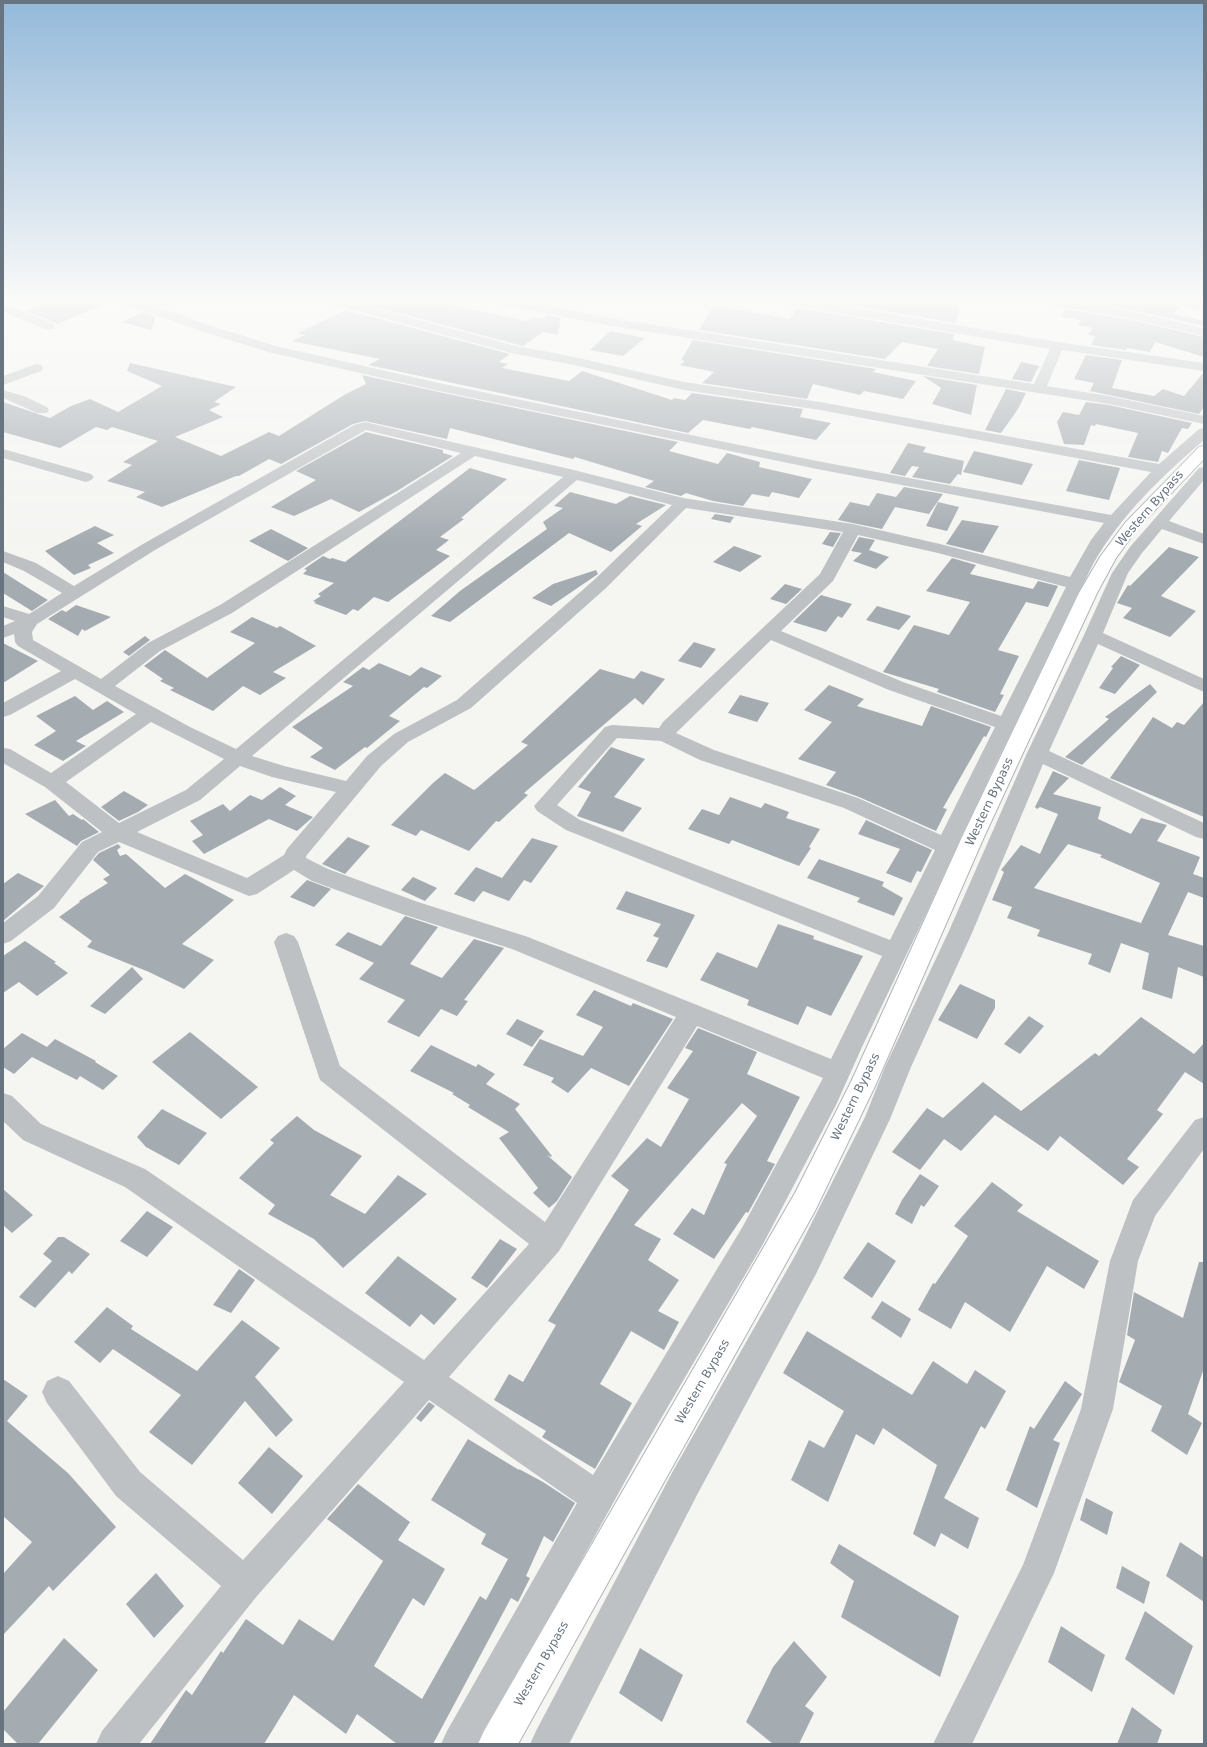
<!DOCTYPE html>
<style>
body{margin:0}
#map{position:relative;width:1207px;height:1747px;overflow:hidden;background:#f5f5f2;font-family:"DejaVu Sans",sans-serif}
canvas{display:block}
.frame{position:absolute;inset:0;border:4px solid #687580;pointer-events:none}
</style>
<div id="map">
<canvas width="1207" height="1747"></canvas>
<div class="frame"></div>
</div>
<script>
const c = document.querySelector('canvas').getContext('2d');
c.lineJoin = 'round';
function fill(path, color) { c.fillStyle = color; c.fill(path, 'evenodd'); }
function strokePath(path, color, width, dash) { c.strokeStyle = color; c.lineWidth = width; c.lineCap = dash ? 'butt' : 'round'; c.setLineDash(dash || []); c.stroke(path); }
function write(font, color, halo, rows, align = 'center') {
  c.font = font + ' "DejaVu Sans",sans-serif'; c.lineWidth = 4; c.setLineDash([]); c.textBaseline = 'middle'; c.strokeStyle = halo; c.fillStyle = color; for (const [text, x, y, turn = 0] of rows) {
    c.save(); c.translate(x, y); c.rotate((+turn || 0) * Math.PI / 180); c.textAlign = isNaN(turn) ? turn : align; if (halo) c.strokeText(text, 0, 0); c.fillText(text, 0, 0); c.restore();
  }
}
fill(new Path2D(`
 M55 300H113V301L58 324 26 311Z
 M365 300H430L526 321 533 317 542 319 548 315 561 318 558 335 543 332 523 346 361 303Z
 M820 300H961L956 323Z
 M1073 300H1163L1181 306 1173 314 1204 321V326L1123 308Z
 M714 305 789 319 798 308 954 334 953 340 985 347 979 374 927 366 938 349 902 342 885 359 699 330Z
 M1066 309 1136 321 1204 337V357L1155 342 1150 352 1127 348 1126 350 1091 345 1095 336 1088 335 1093 328 1078 325 1081 320 1060 316Z
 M346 310 510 354 499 362 508 364 502 368 569 381 582 371 672 400 674 398 685 400 692 393 803 409 800 417 831 423 816 440 752 427 750 429 703 420 688 433 368 365 380 359 292 341 305 335 298 333Z
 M143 312 156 317 151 330 122 322Z
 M610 331 645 338 623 356 590 350Z
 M693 340 876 369 873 372 916 381 903 399 864 391 860 395 813 384 807 399 702 383 714 372 680 365 685 361 681 360Z
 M1086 355 1122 360 1112 388 1154 396 1163 389 1184 396 1204 372V407L1199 414 1090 391 1094 383 1074 379Z
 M1021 362 1039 366 1031 382 1012 379Z
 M130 363 236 387 214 402 221 404 209 410 223 417 175 437 221 456 269 432 279 436 344 395 366 384 362 375 439 392 678 442 669 451 718 464 727 453 760 462 759 467 812 479 799 498 772 492 769 497 752 494 743 506 713 501 686 493 681 496 645 487 654 481 575 457 573 459 450 428 447 439 365 421 353 424 281 464 269 459 239 476H236L162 507 136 497 145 492 107 481 132 465 123 462 158 441 112 427 107 430 96 427 60 448 3 432V402L50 418 71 406 90 399 118 412 162 386 127 371Z
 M923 376 977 385 971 415 932 404 941 388Z
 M1006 389 1026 393 1018 409 1001 433 985 430Z
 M1086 402 1109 405 1192 423 1188 429 1182 428 1168 453 1162 451 1158 462 1128 457 1138 433 1096 424 1095 426 1091 425 1084 445 1064 444 1057 422 1063 412 1079 415Z
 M366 432 443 450V453L453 456 397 491 359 512 331 499 294 516 271 507 316 480 296 471Z
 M908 443 926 447 923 452 964 461 961 475 958 474 950 484 912 477 919 467 912 466 905 476 890 473Z
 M974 451 1033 464 1022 485 963 472Z
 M1079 460 1120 468 1109 500 1066 491Z
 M470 468 507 479 461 518 464 519 440 537 449 540 436 550 450 556 388 602 374 597 358 611 353 609 346 615 314 603 316 602 313 601 321 596 318 594 334 583 303 574 307 570 304 569 323 556 330 559 332 558 345 562Z
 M904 487 943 494 929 514 895 507 882 529 838 520 850 502 869 506 877 493 896 497Z
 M570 492 616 504 630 496 666 505 636 524 642 526 611 552 569 533 450 622 431 616 460 591 547 529 543 522 563 508 554 506Z
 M938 502 959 507 947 531 926 526Z
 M715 514 734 517 730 523 711 519Z
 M962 520 999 526 983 553 946 544Z
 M95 526 114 535 97 543 114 553 88 565 91 568 74 575 45 551Z
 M271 529 308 548 288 561 249 541Z
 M830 532 841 533 833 547 822 544Z
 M859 537 875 540 869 550 889 557 876 569 853 561 862 553 851 551Z
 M734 546 762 556 740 572 713 562Z
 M1169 547 1199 557 1161 596 1196 611 1170 637 1123 618 1132 608 1117 603 1128 585 1130 586Z
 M952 558 976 565 970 574 1033 589 1038 581 1058 586 1048 607 1026 602 998 650 1019 656 1000 694 1004 695 995 712 937 692 939 689 883 672 914 625 949 635 970 602 926 591Z
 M596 570 598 574 551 606 532 598 553 584Z
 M3 572 33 591 48 600 32 611 3 593Z
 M785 584 802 589 786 604 770 599Z
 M821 595 852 604 842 618 838 616 826 632 793 622Z
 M76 605 111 617 85 631 82 629 78 636 48 619 62 610 66 612Z
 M877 606 911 616 899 630 866 620Z
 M252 617 277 628 280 626 316 646 273 672 286 678 260 695 243 686 213 711 170 690 174 688 160 681 163 679 144 666 165 650 207 678 255 643 230 632Z
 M145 636 150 640 129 656 123 652Z
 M694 642 716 649 701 668 678 661Z
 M3 643 38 661 3 683Z
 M1121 656 1140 665 1115 694 1099 688 1113 668 1111 667Z
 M379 663 410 676 421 667 442 676 427 688 424 687 389 716 400 721 367 748 365 747 335 770 310 757 323 748 292 727 353 686 343 682 363 667 369 670Z
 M600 669 634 679 641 671 665 679 643 705 635 698 524 793 528 795 499 822 496 821 469 851 421 830 416 836 391 825 433 783 445 773 474 790 478 787 528 745 521 742Z
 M1150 684 1157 692 1082 765 1065 757 1109 719 1105 717Z
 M829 685 864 699 857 706 922 726 931 706 991 727 986 737 984 736 943 808 947 809 936 831 859 797 826 785 836 772 798 759 832 722 804 710Z
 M740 695 769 703 757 722 728 713Z
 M75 696 93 710 107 701 124 712 76 741 86 746 63 761 34 745 56 731 36 716Z
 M1204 702V817L1110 778 1153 717 1172 728 1177 722 1184 725Z
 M611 747 645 759 614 797 642 808 623 832 577 816 591 792 578 787Z
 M1053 771 1069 778 1053 794 1101 807 1098 819 1131 834 1141 818 1167 825 1157 841 1200 857 1193 874 1204 878V898L1188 892 1168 935 1204 946V977L1178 967 1172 999 1142 989 1149 953 1121 943 1110 973 1088 964 1092 954 1037 936 1040 930 1007 918 1012 907 992 900 1004 872 1001 870 1021 845 1040 854 1058 814 1040 807 1037 809 1035 807ZM1068 844 1102 855 1100 857 1160 883 1141 923 1034 888Z
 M280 787 296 796 285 805 313 817 297 831 269 819 204 854 192 841 203 835 190 821 223 804 230 811 250 795 262 800Z
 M124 791 148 805 138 812 119 821 101 807Z
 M730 797 761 808 765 803 789 812 786 818 820 829 809 847 811 848 799 866 732 840 729 844 688 829 702 809 719 815Z
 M55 800 69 816 73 814 82 820 83 819 99 832 81 841 77 846 25 814Z
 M866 820 932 850 921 872 917 871 911 883 886 873 900 849 858 834Z
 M348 837 370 846 345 874 322 864Z
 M532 838 558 846 531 883 524 880 509 901 483 891 474 902 454 894 476 867 502 878Z
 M118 844 121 847 117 850 120 856 126 854 165 888 185 874 234 900 182 944 214 960 184 989 149 972 87 947 92 941 59 917 80 902 79 901 108 883 103 879 110 875 93 860 99 853Z
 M819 859 884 882 882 886 903 898 894 916 857 902 860 898 807 878Z
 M18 873 44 886 3 921V884Z
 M413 877 437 888 425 901 401 890Z
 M307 880 331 889 314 907 290 897Z
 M626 891 695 915 667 968 646 961 659 938 653 936 661 924 616 909Z
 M405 916 438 927 410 964 442 978 474 939 504 948 464 1000 468 1001 457 1016 441 1009 419 1037 387 1022 405 1000 359 979 374 963 335 945 348 932 381 946Z
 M778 924 814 936 813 939 863 956 831 1016 807 1006 798 1025 747 1005 749 1000 700 980 717 952 757 968Z
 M25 941 56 962 54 963 68 973 37 996 19 982 3 993V956Z
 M132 967 143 979 105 1014 90 1006Z
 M960 984 995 1000V1008L977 1039 938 1020Z
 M594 990 631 1006 633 1003 673 1019 629 1086 591 1068 568 1093 551 1082 554 1078 523 1065 540 1039 583 1056 603 1027 576 1015Z
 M1029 1016 1044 1026 1020 1054 1004 1044Z
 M1141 1017 1194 1054 1204 1043V1084L1185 1072 1157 1110 1163 1114 1127 1159 1139 1167 1123 1185 1060 1136 1048 1151 995 1115 961 1151 944 1139 920 1170 892 1152 927 1108 943 1118 983 1082 1021 1111 1095 1053 1099 1056Z
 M517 1019 544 1031 532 1047 506 1034Z
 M698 1028 757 1052 747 1074 800 1097 767 1161 775 1164 748 1213 746 1212 714 1259 673 1234 692 1208 704 1215 727 1164 724 1163 757 1116 742 1103 634 1225 661 1239 648 1260 679 1280 658 1311 679 1322 664 1350 631 1331 600 1384 632 1403 595 1469 542 1437 546 1431 494 1400 509 1374 523 1382 556 1325 548 1321 629 1190 611 1176 647 1138 661 1147 689 1099 667 1088 693 1051 685 1048Z
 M190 1032 258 1087 221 1119 152 1062Z
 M22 1033 47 1047 55 1039 96 1061 95 1062 118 1076 103 1090 80 1076 77 1080 32 1057 14 1074 3 1067V1049Z
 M431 1045 476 1067 478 1064 495 1074 486 1084 520 1104 515 1109 552 1156 551 1157 547 1155 572 1177 557 1201 549 1208 533 1193 538 1188 499 1138 509 1132 468 1107 470 1105 452 1094 454 1093 410 1071Z
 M162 1109 207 1133 179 1165 146 1147 137 1137Z
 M297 1116 314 1130 362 1156 330 1195 365 1214 398 1175 427 1194 343 1268 314 1239 268 1214 275 1205 239 1178 274 1143 270 1140Z
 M920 1174 939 1186 924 1207 921 1205 912 1224 895 1214 902 1200Z
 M992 1182 1023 1205 1017 1211 1099 1261 1084 1289 1047 1266 1010 1332 965 1302 951 1329 918 1310 933 1283 935 1284 968 1236 954 1226Z
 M3 1189 33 1215 12 1233 3 1225Z
 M147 1211 173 1227 147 1257 120 1241Z
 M58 1237H64L90 1254 72 1274 69 1271 35 1308 19 1297 52 1261 43 1254Z
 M500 1239 517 1249 487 1288 471 1278Z
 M868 1242 896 1261 872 1298 843 1278Z
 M398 1256 457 1299 434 1325 421 1314 410 1327 365 1293Z
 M1199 1262H1204V1368L1188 1414 1202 1423 1187 1455 1151 1431 1162 1406 1119 1382 1135 1340 1127 1335 1134 1292 1183 1318Z
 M239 1269 255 1280 231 1313 213 1305Z
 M882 1301 911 1319 901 1338 871 1318Z
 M107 1307 133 1326 131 1329 197 1371 242 1320 280 1348 255 1377 293 1420 276 1437 245 1401 192 1465 149 1432 181 1395 113 1349 100 1363 74 1342Z
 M807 1331 912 1395 933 1361 967 1384 975 1370 1006 1391 985 1429 981 1426 944 1498 979 1518 968 1549 941 1533 935 1547 913 1534 937 1465 883 1428 874 1445 856 1434 828 1502 791 1480 809 1440 824 1448 844 1411 783 1373Z
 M3 1379 28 1396 7 1421 68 1473 116 1527 53 1591 49 1586 3 1635V1574L32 1542 3 1516Z
 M1065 1381 1082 1394 1053 1440 1060 1443 1037 1508 1006 1490 1030 1426 1034 1429Z
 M429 1402 435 1406 421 1422 416 1418Z
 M468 1439 519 1470V1469L543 1482 575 1503 553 1542 544 1536 526 1576 530 1578 518 1602 511 1598 433 1744H397L357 1714 346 1734 294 1695 264 1744H150L186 1690 192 1695 221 1651 223 1653 246 1619 283 1645 299 1619 333 1641 383 1561 327 1519 358 1484 410 1522 398 1540 445 1569 424 1606 413 1598 374 1666 422 1699 480 1596 486 1600 508 1559 481 1544 486 1534 431 1500Z
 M269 1447 303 1476 272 1514 238 1483Z
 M1086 1498 1113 1512 1107 1535 1080 1520Z
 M1180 1542 1204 1558V1602L1166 1576Z
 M839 1544 959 1616 940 1677 841 1617 854 1581 830 1563Z
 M1122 1566 1150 1582 1144 1604 1116 1588Z
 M156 1573 184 1606 154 1638 126 1604Z
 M1145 1611 1193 1646 1174 1695 1125 1659Z
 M1061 1626 1105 1655 1092 1692 1048 1662Z
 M64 1638 98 1670 38 1744H18L3 1729V1712Z
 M794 1641 827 1677 805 1706 814 1713 799 1744H773L746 1722 773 1667Z
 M640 1648 683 1675 662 1722 619 1693Z
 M1132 1707 1162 1730 1157 1744H1117Z`), '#a5acb1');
const major = new Path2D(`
 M1204 446V459L1137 529 1116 558 1097 593 984 837 876 1084 815 1211 518 1744H478L484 1731 795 1193 851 1082 962 837 1079 593 1100 557 1125 523 1199 447Z`);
strokePath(major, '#b1b5b8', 2);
fill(new Path2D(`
 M119 300H138L215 327 276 346 439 383 822 462 1111 515 1151 472 820 410 684 390 574 365 511 353 327 303 325 300H346L512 345 574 357 684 382 820 402 1159 464 1199 429 1204 428V440C1162 476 1121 515 1093 564L991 774 925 916 862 1047 836 1105 763 1244 639 1456 480 1744H441L447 1731 577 1503 429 1400 257 1596 139 1744H96L102 1731 221 1586 116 1496 47 1403 42 1392 47 1381 58 1376 69 1381 140 1472 243 1560 404 1382 125 1187 23 1140 3 1121V1093L12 1096 41 1124 145 1169 424 1360 529 1244 320 1080 274 942 278 936 286 933 294 936 298 942 340 1066 545 1222 676 1017 512 949 402 914 312 881 294 870 257 894 249 896 119 842 98 852 54 908 11 941 3 944V923L38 896 82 842 102 832 45 787 3 763V748L10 749 51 773 136 714 75 679 10 715 3 717V703L61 671 18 646 15 642 14 634 3 638V626L15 621 3 617V606L29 614 62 593 24 571 3 562V551L36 563 74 586 143 544 354 425 365 422 574 470 683 498 853 524 940 544 1070 577 1091 540 1104 523 822 470 439 391 268 352 207 333 121 303ZM366 430 461 453 220 605 148 643 101 679 33 640 32 632 37 624 155 550ZM475 456 563 477 236 749 190 727 115 686 160 651 232 613ZM577 480 672 505 594 580 457 700 394 734 367 756 346 781 284 766 252 756ZM686 508 843 532 820 574 663 722 659 728 612 725 605 727 534 806 537 811 566 830 882 956 831 1059 528 937 418 902 328 869 306 858V856L381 766 408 742 471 708 606 588ZM858 535 938 553 1066 587 1001 716 903 682 781 631 833 581ZM771 640 889 690 995 727 941 835 858 798 714 750 676 733ZM151 722 224 759 186 790 119 823 66 782ZM617 738 661 741 700 760 844 808 935 850 890 940 580 820 557 805ZM240 766 272 777 336 792 287 849 284 855 247 878 137 832 200 800ZM697 1026 823 1078 743 1226 593 1475 449 1377 559 1251Z
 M492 300H519L611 318 1034 384 1050 349 784 304 778 300H808L1058 342 1204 363V371L1062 350 1047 386 1109 396 1204 416V424L1109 404 611 326 498 304Z
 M1039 300C1095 300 1150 316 1204 328V336L1136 320 1045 304Z
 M1173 300H1193L1204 304V312L1175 303Z
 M3 304 53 323 55 326 53 329H45L3 312Z
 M36 364 41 365 43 368 41 371 3 385V376Z
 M3 390 24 396 47 407 49 410 47 413H37L3 398Z
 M3 449 91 474 94 477 91 480 86 482 3 458Z
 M1204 467V480L1169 521 1204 534V544L1162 529 1142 553 1128 573 1103 633 1204 679V692L1098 644 1049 751 1204 823V839L1196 837 1043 764 972 933 911 1067 890 1119 816 1274 697 1495 569 1744H530L536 1731 673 1471 796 1254 865 1117 885 1067 948 933 1027 753 1084 635 1112 573 1130 547 1199 468Z
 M1204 1117V1149L1155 1216 1138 1261 1113 1409 1054 1573 972 1744H933L1023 1565 1081 1409 1110 1261 1133 1200 1195 1120Z`), '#bdc1c4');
fill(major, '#fff');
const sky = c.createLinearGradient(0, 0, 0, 545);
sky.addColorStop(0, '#94b9da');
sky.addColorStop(0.55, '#fafaf9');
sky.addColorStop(1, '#fafaf900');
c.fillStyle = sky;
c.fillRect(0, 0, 1207, 545);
write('12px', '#687580', '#fff', [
 ["Western Bypass",1150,509,-49],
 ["Western Bypass",990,802,-65],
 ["Western Bypass",856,1097,-64],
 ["Western Bypass",703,1382,-60],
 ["Western Bypass",542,1664,-60]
]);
</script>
